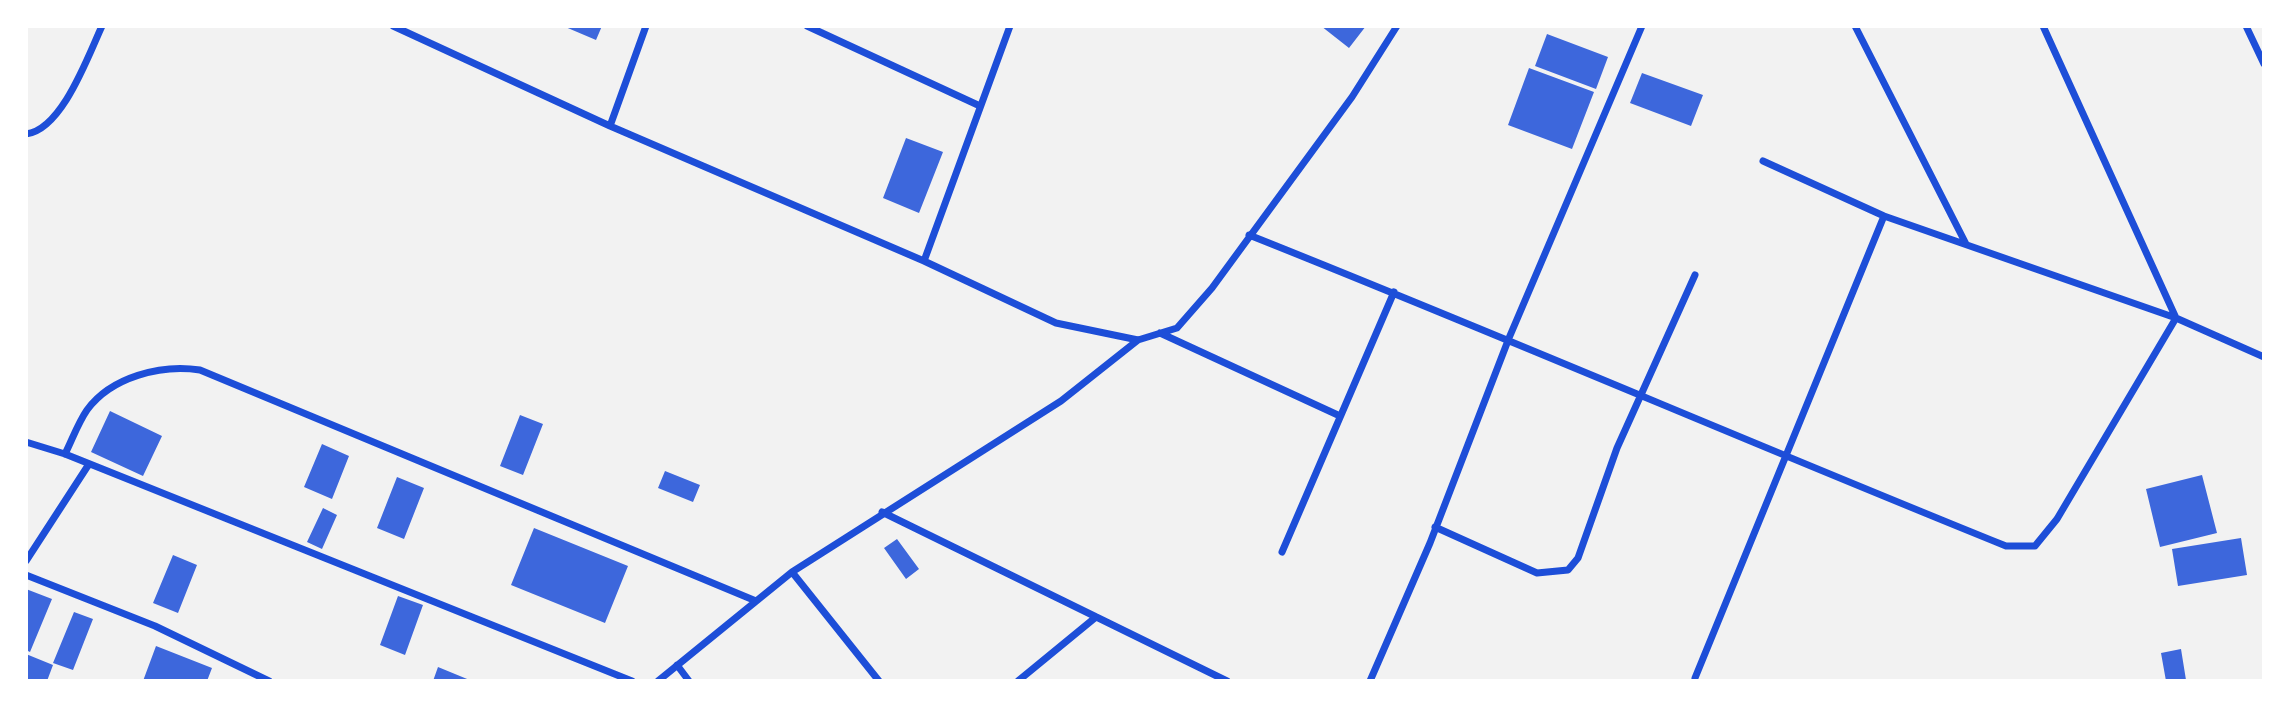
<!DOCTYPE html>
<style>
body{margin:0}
#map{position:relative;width:2290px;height:707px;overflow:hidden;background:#f2f2f2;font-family:"Nunito Sans",sans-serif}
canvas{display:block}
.frame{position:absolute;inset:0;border:28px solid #fff;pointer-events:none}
</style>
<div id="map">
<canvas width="2290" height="707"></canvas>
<div class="frame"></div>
</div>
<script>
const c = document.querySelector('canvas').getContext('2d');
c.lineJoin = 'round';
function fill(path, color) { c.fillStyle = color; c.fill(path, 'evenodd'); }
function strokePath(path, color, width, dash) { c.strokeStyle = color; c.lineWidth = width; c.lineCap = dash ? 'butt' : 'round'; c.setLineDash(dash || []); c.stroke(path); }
fill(new Path2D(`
 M563 26H602L596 40Z
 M1321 26H1366L1349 48Z
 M1547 34 1608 57 1596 89 1535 66Z
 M1529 68 1594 92 1572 149 1508 125Z
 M1642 73 1703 95 1691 126 1630 103Z
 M906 138 943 152 919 213 883 198Z
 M110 411 162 436 143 476 91 452Z
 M520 415 543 424 523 475 500 466Z
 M322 444 349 456 332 499 304 487Z
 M665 471 700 485 693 502 658 488Z
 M2202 475 2217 533 2160 547 2146 489Z
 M397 477 424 488 404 539 377 528Z
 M323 508 337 515 322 549 307 542Z
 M534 528 628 566 605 623 511 585Z
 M2241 538 2247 575 2178 586 2172 549Z
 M897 539 919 569 906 579 884 548Z
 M173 555 197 565 178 613 153 603Z
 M26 589 52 599 30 652 26 650Z
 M398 596 423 605 405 655 380 645Z
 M74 612 93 619 73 670 53 663Z
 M156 646 212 668 207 681H143Z
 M2181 649 2186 680 2166 681 2161 653Z
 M26 654 53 665 47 681H26Z
 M438 667 472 681H433Z`), '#3d67dc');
strokePath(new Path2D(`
 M393 26 610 126 924 261 1056 323 1138 340 1177 328 1212 288 1352 97 1397 26
 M807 26 980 106
 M1855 26 1966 244
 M2246 26 2264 64
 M610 126 646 26
 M26 134C62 130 88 56 102 26
 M1763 161 1884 216 2176 318 2264 357
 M1249 235C1503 336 1753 444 2006 546H2035L2057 519 2176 318 2043 26
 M924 261 1010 26
 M1160 333 1340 416
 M26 442 65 454 632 681
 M65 454C72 440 78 423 87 410 111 377 161 364 200 370L756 601
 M882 512 1227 681
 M1435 527 1537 573 1568 570 1578 558 1617 448 1695 275
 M1282 552 1394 292
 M26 561 89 464
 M792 572 879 681
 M26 575 155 626 269 681
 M677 665 689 681
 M1695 678 1884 216
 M658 681 792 572 1061 401 1138 340
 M1018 681 1096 617
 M1370 681 1430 543 1509 338 1642 26`), '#1d4ed8', 7);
</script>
